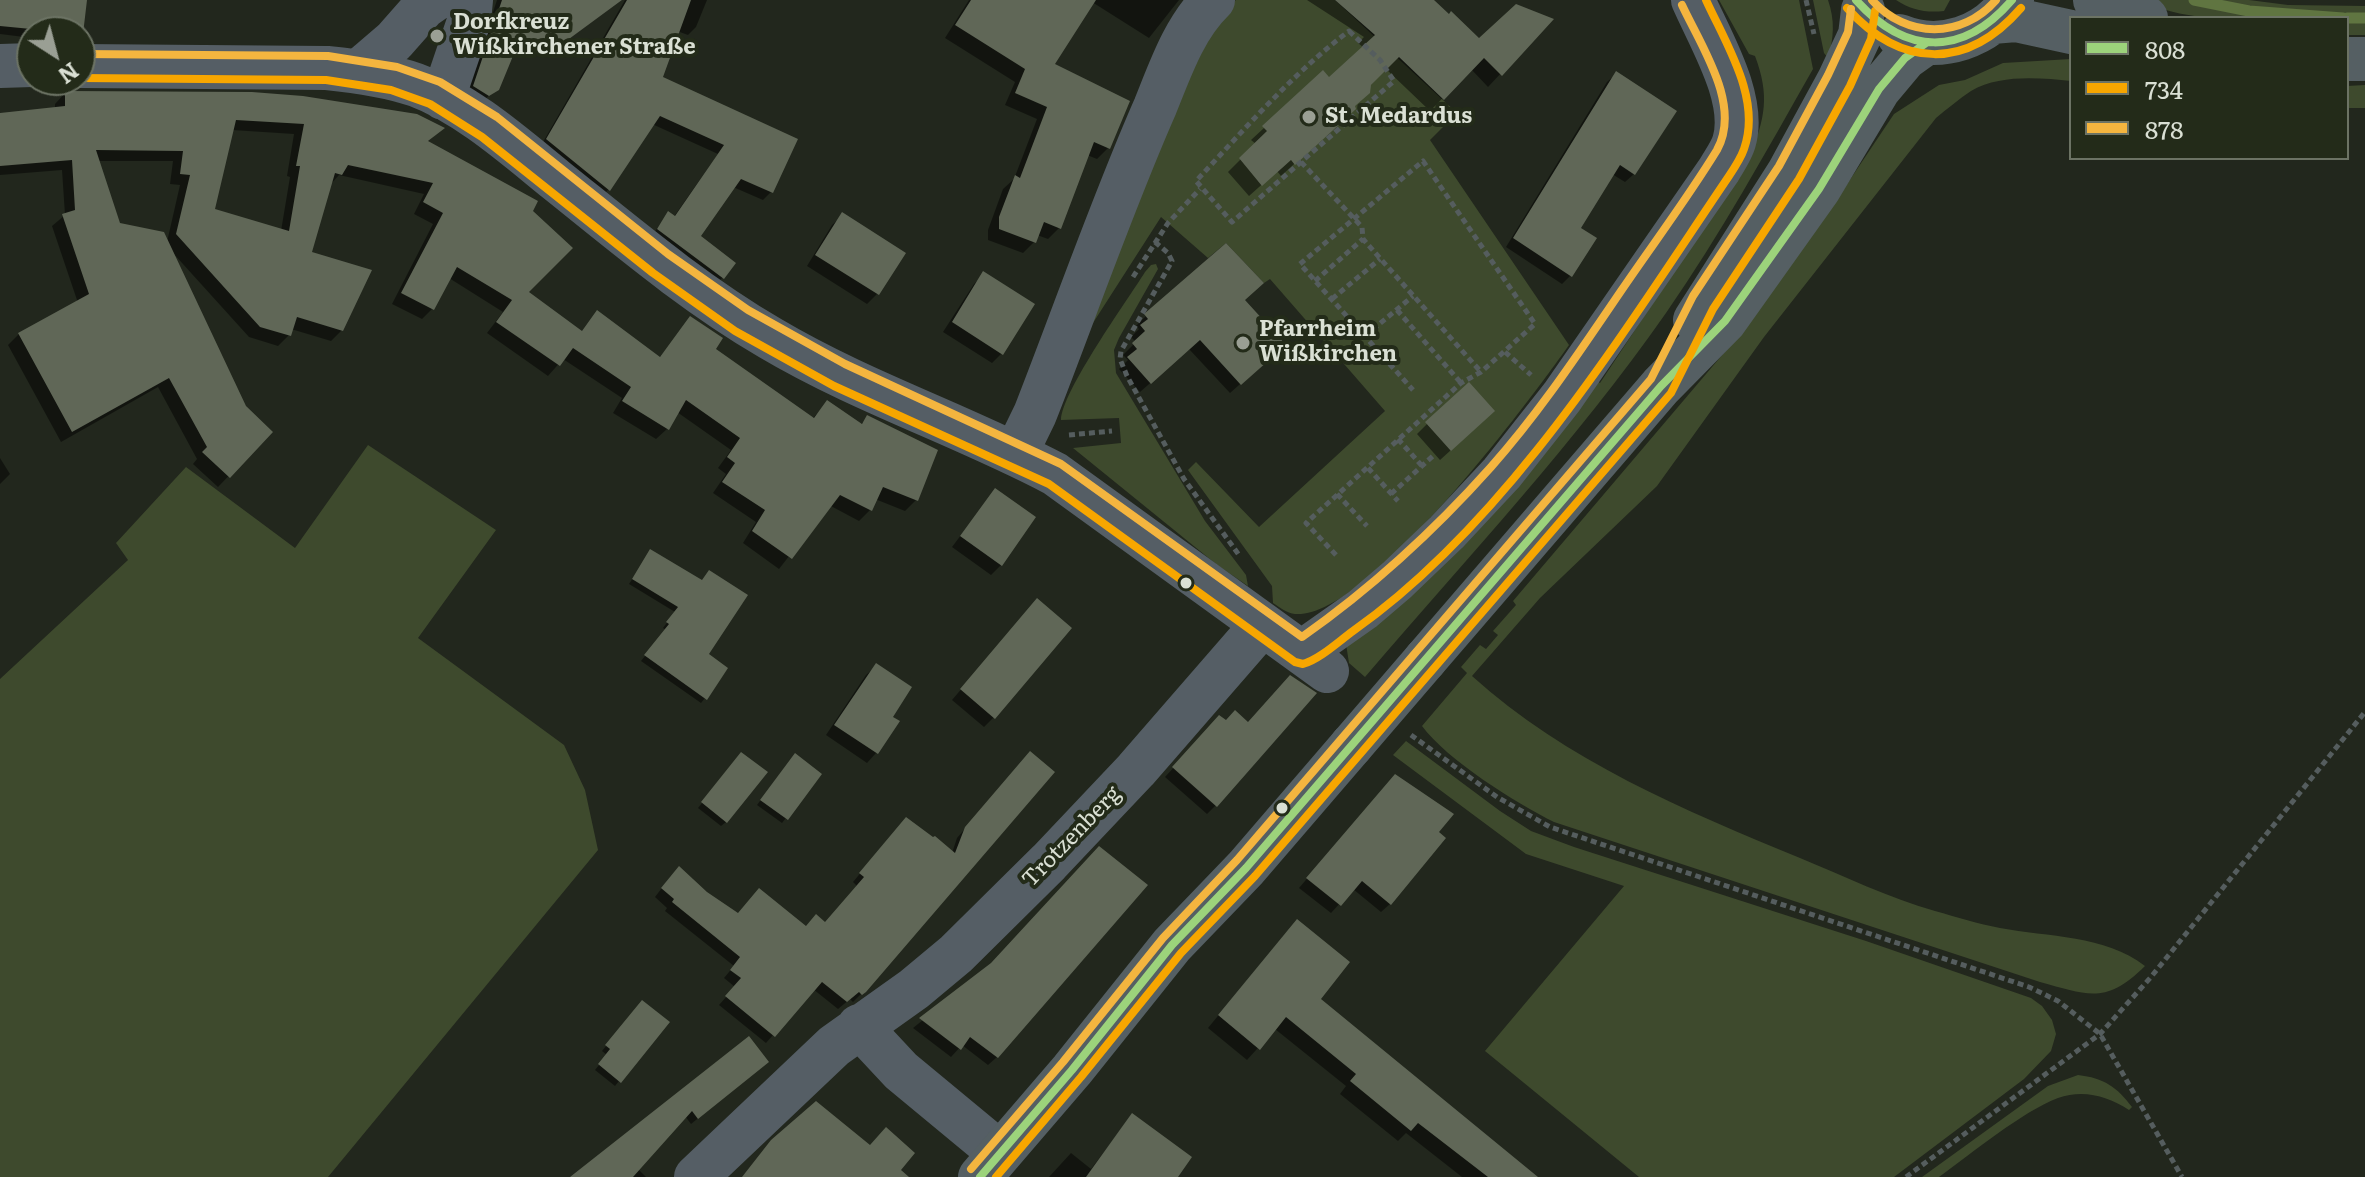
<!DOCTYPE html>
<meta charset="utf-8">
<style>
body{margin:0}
#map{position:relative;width:2365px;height:1177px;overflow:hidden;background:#22271d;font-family:Literata,serif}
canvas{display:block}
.legend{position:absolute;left:2069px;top:16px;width:280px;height:144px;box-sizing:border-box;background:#232b19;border:2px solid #6c7364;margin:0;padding:10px 14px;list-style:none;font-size:24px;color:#dae0d4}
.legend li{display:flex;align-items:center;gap:16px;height:40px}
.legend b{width:40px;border:2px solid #6c7364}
.north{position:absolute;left:16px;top:16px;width:80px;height:80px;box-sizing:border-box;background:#232b19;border:2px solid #6c7364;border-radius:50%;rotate:144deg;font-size:22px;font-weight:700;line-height:32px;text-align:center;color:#dae0d4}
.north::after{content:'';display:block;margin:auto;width:28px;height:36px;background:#9a9f94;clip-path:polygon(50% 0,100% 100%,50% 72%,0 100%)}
</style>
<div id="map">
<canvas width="2365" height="1177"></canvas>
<ul class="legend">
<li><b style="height:10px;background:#9cd37b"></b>808</li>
<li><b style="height:10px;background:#f7a600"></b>734</li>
<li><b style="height:10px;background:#f4b53f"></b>878</li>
</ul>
<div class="north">N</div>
</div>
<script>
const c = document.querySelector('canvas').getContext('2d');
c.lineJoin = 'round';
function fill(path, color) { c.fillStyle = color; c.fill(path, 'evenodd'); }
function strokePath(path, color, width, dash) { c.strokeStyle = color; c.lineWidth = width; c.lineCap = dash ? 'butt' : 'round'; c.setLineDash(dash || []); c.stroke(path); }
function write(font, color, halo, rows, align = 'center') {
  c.font = font + ' Literata,serif'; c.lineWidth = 8; c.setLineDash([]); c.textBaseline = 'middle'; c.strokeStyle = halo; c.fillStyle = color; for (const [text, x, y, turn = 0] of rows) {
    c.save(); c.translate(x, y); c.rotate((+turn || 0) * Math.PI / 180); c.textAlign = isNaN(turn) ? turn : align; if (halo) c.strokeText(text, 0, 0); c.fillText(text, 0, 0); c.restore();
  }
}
fill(new Path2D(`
 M1236 0H1335L1457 113 1430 140 1569 345C1529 402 1367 620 1295 614 1287 613 1279 607 1273 603L1272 586 1188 470 1196 462 1259 527 1385 411 1270 279 1264 283 1226 243 1208 258 1161 217 1075 351 1207 25Z
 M1719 0H1799L1813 69C1766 152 1720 235 1666 313 1576 442 1467 558 1365 677L1349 663 1346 644 1591 376 1600 383 1750 156C1765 118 1770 96 1755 56L1749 54Z
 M1813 0H1828C1835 20 1834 38 1828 58L1824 53Z
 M1896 0H1950L1944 11C1926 13 1911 10 1896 0Z
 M2143 0H2249L2288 5 2365 6V35H2347V18C2293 18 2187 28 2143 0Z
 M2071 59V81C2040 78 2000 74 1971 91 1959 99 1947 109 1936 118L1764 337 1657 486 1540 598 1472 676C1566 761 1684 810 1800 858 1844 876 1889 898 1935 911 1957 917 1978 924 2000 928 2048 937 2105 935 2145 966 2106 1005 2088 995 2040 982L1554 822C1516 803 1447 760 1422 726L1467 673 1461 667 1480 645 1486 649 1498 635 1493 631 1516 605 1513 601 1729 347 1835 202 1894 114 1939 85 1965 80 2003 63Z
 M2365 85V108H2347V86Z
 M1156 264 1158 269 1119 338 1114 350 1116 373 1205 521 1246 575 1248 586 1216 564 1073 448 1121 443 1119 418 1061 420C1062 391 1127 301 1145 272L1151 265Z
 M368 445 496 530 418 638 564 745 585 790 598 850 328 1177H0V679L128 560 116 543 186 467 295 548Z
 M1406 741 1500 811 1531 831 1574 847 1866 941 2031 998 2042 1006 2052 1020 2056 1034 2051 1051 2024 1079 1894 1177H1639L1485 1051 1624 886 1526 854 1393 755Z
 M2078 1075C2104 1078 2117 1087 2132 1107L2129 1110C2108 1096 2083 1089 2058 1098 2023 1111 1971 1154 1939 1177H1922L2048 1086Z`), '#3e4a2d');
fill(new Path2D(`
 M0 0H85L81 33 32 32V38L0 34Z
 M497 0H622L544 57 514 47 497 88 480 104 466 95Z
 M625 0H707L696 27 688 35 677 31 660 78 771 192 763 200 733 187 699 237 723 277 714 286 650 238 668 214 673 218 718 154 652 124 608 190 600 198 539 149Z
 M969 0H1179L1149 38 1092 2 1052 64 1108 148 1097 159 1087 155 1059 228 1048 239 1037 235 1034 242 1023 253 988 240V230L1003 189 1014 179 1037 119 1005 105 1015 82 945 38Z
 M1307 0H1432L1479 41 1551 20 1488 87 1471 69 1430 111 1385 68 1341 121 1281 176 1277 171 1249 196 1228 172 1256 144 1251 140 1264 128 1329 80 1364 48 1358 43 1364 37Z
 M1616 74 1634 174 1625 182 1612 174 1578 229 1571 275 1562 284 1506 247 1607 82Z
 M65 93 442 129 426 143 531 211 526 293 581 333 598 313 659 358 691 319 713 350 812 419 827 403 860 425 868 418 916 500 905 511 875 499 870 510 859 521 829 505 779 569 743 543 756 522 713 493 726 474 718 468 731 450 677 412 667 429 656 439 613 413 622 398 563 359 548 376 487 333 503 312 449 278 432 309 422 319 392 304 433 224 414 214 424 194 339 175 330 185 310 253 342 330 331 341 291 329 289 335 278 346 249 337 173 253 244 407 271 432 218 487 193 464 197 459 158 387 61 442 8 345 19 334 78 303 52 226 65 215 62 170 0 175V115L55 109V104ZM232 130 294 134 287 176 290 177 281 231 213 210ZM97 161H173L170 184 180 185 167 242 119 225Z
 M843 215 903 253 877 294 867 304 807 266 832 225Z
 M984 274 1002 353 992 363 943 332 974 284Z
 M1146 316 1273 355 1230 393 1189 349 1140 392 1119 369 1128 360 1123 355 1136 342 1131 337 1139 329 1136 326Z
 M1483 421 1440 460 1417 434 1427 424Z
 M0 458 10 474 0 484Z
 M995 490 1001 565 991 575 952 547Z
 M650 552 706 654 705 698 701 703 641 661 666 630 663 628 675 612 629 584Z
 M1028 611 994 717 984 727 952 700Z
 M876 666 890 718 897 722 876 753 867 763 826 735 866 675Z
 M1225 723 1216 805 1207 814 1165 777 1211 727Z
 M737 760 726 822 721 826 698 808Z
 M790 760 820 774 782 823 757 805Z
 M1022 762 1052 772 861 994 853 1002 850 999 838 1009 813 989 766 1043 719 1005 735 987 724 978 734 966 665 911 667 908 655 897 671 876 706 893 737 915 805 928 825 924 857 886 853 882 898 828 952 853 957 838Z
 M1387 785 1390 904 1381 912 1353 889 1331 913 1299 888Z
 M1286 933 1318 999 1535 1177H1462L1406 1133 1398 1141 1340 1094 1346 1086 1275 1029 1247 1060 1208 1028Z
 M990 966 997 1057 988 1065 962 1045 951 1057 913 1028Z
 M638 1007 619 1081 615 1086 595 1070 607 1055 602 1051Z
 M760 1068 691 1124 685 1116 638 1169 646 1177H573Z
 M1132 1115 1176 1177H1049L1071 1153 1091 1169Z`), '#0007');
strokePath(new Path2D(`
 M2194 0 2249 11 2343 18
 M2347 18H2365`), '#607541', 11);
fill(new Path2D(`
 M0 0H87L83 34 0 26Z
 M502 0H622L554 50 520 39 499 90 489 96 473 86Z
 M627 0H691L663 77 798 139 773 193 741 179 701 236 736 263 724 279 657 229 668 211 675 216 724 145 660 116 610 191 546 139Z
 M971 0H1096L1055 64 1130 101 1110 149 1094 142 1061 229 1044 222 1036 243 999 229V217L1015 175 1020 178 1047 107 1015 93 1025 69 955 25Z
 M1335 0H1434L1449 14 1451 11 1479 38 1516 4 1554 19 1502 76 1484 58 1444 100 1399 57 1371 85 1370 93 1355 106 1356 109 1295 165 1291 160 1262 186 1239 158 1267 131 1262 126 1323 70 1329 77 1375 35Z
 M1616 71 1677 111 1635 175 1620 165 1581 228 1597 238 1572 277 1513 238Z
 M65 91 252 92 303 96 417 114 445 128 428 141 538 201 533 211 573 248 529 292 582 331 597 310 660 357 690 316 723 338 716 349 814 418 827 400 862 424 867 415 938 450 918 501 883 487 872 511 840 495 792 559 752 531 765 510 722 482 735 463 727 457 740 438 686 400 669 430 622 401 631 387 573 348 560 366 496 322 512 300 457 267 434 310 401 293 443 213 423 202 433 183 348 165 342 175 335 173 312 252 372 270 343 331 297 317 291 336 260 327 176 234 190 175 180 174 183 151 96 150 120 223 164 232 246 406 273 432 230 478 202 452 207 447 169 378 72 432 18 333 89 294 62 214 75 210 72 160 0 166V113L65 106ZM236 120 304 124 296 166H300L289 231 215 209Z
 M842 212 906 253 879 295 815 255Z
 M1226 243 1264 283 1245 300 1286 345 1241 385 1200 340 1151 384 1127 357 1137 349 1132 343 1145 331 1140 325 1148 319 1144 314Z
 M983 271 1035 304 1003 355 952 322Z
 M1469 382 1495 411 1451 451 1425 422Z
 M995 488 1036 517 1002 566 960 536Z
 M650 549 702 580 709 570 748 595 709 654 728 668 707 700 644 655 669 624 666 622 678 607 632 579Z
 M1037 598 1072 628 995 719 960 689Z
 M876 663 912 687 893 717 900 721 878 754 834 725Z
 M1290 675 1317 693 1217 807 1172 767 1219 715 1226 720 1235 710 1248 722Z
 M1030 751 1055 772 866 992 862 995 859 992 847 1002 822 982 775 1037 725 996 741 978 730 970 740 957 672 902 674 899 661 888 679 866 707 892 738 913 759 888 806 926 816 914 825 922 864 877 859 873 906 817 933 837 935 836 955 853 965 827Z
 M741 752 768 772 727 823 701 802Z
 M795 753 822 774 788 820 760 800Z
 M1395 774 1454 814 1439 832 1446 838 1391 905 1362 881 1341 906 1306 878Z
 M1099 846 1148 885 998 1058 970 1037 961 1050 919 1018 991 963Z
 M1297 919 1350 962 1321 999 1538 1177H1488L1418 1123 1411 1131 1350 1081 1356 1074 1286 1017 1260 1050 1218 1015Z
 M642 1000 670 1022 621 1083 598 1064 610 1049 605 1045Z
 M749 1036 769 1062 698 1119 692 1111 633 1177H570Z
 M816 1101 870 1145 886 1127 915 1153 901 1170 909 1177H742L771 1140Z
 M1132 1113 1192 1157 1178 1177H1086Z`), '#606757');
strokePath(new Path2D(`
 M1806 0 1814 34
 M1349 31 1380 60 1394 81 1232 222 1196 181C1244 130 1292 74 1349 31Z
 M1301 162 1362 227 1363 239 1481 372
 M1155 242 1168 253 1172 261 1121 351 1120 359 1127 376 1184 479 1239 555
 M1133 277 1168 223 1200 189
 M1315 281 1363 239
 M1332 299 1380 259
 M1397 310 1461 383
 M1365 336 1413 296
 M1505 352 1531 375
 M1069 435 1112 431
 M1398 439 1422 466
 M1368 468 1398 501
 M1337 494 1367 526
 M1391 494 1434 455
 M1336 555 1306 523 1461 383 1481 372 1535 324 1423 161 1300 264 1413 390
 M1411 735 1497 797 1550 827 2029 987 2058 1001 2100 1034 2182 1177
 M1906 1177 2100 1034 2151 977 2365 712`), '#555d5e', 5, [6, 4]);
strokePath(new Path2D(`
 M0 66 32 65
 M80 66 327 68C357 71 387 75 416 85 467 104 514 146 556 180 626 236 693 293 770 338 861 392 962 425 1055 474L1327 671
 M359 71 394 41 424 7 434 0
 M443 98 469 21 471 0
 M1016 453 1035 414C1075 312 1111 207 1155 107 1170 70 1184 28 1213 0
 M1302 652 1363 609 1397 580 1447 532 1502 473 1562 397 1719 170C1724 161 1731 152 1734 142 1747 99 1710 39 1693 0
 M859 1026 901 1071 1000 1153
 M696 1177 834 1046 914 989 956 954 1049 862 1136 770 1262 625`), '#555e65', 44);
strokePath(new Path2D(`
 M2095 0 2146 18
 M1992 22 2016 20 2071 32
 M1899 36C1941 53 1987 37 2012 0
 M2347 59H2365
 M1695 320 1789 172 1839 80 1860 35 1863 10
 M1425 660 1661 386 1725 321 1819 189 1879 89 1905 58 1926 43
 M980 1177 1072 1070 1172 945 1246 868 1351 746`), '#555f63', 44);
strokePath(new Path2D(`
 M1351 746 1425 660`), '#555f63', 44);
strokePath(new Path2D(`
 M1856 0C1906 56 1963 57 2012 0
 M980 1177 1072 1070 1172 945 1246 868 1661 386 1725 321 1819 189 1879 89 1905 58 1926 43`), '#9cd37b', 8);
strokePath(new Path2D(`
 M1847 8C1902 69 1967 70 2021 8
 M80 78 326 80 391 90 430 104 482 137 653 273 735 331 834 386 1049 484 1295 662 1303 664C1320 659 1338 642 1353 631 1508 522 1624 331 1729 176 1735 167 1741 158 1744 149 1762 99 1726 44 1706 0
 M996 1177 1081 1077 1181 953 1255 876 1671 393 1713 309 1799 179 1850 86 1871 39 1875 11`), '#f7a600', 8);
strokePath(new Path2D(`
 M1872 0C1907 39 1962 39 1996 0
 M80 54 328 56 397 67 440 82 497 117 668 254 748 310 845 364 1061 464 1302 637C1373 587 1433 532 1491 467 1540 412 1580 351 1621 291 1653 244 1687 199 1717 150 1742 105 1701 46 1682 5
 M971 1169 1063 1062 1163 938 1237 860 1651 379 1693 296 1779 166 1828 75 1848 32 1851 9`), '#f4b53f', 8);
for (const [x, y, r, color] of [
 [437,36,8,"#9a9f94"],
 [1309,117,8,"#9a9f94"],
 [1243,343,8,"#9a9f94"],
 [1186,583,7,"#dae0d4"],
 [1282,808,7,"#dae0d4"]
]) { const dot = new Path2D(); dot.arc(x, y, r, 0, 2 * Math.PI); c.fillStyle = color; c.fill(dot); strokePath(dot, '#232b19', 3); }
write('bold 22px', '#dae0d4', '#232b19', [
 ["Dorfkreuz",453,23],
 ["Wißkirchener Straße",453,48],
 ["St. Medardus",1325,117],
 ["Pfarrheim",1259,330],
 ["Wißkirchen",1259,355]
], 'left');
write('22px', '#dae0d4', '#232b19', [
 ["Trotzenberg",1072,837,-46]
]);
</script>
